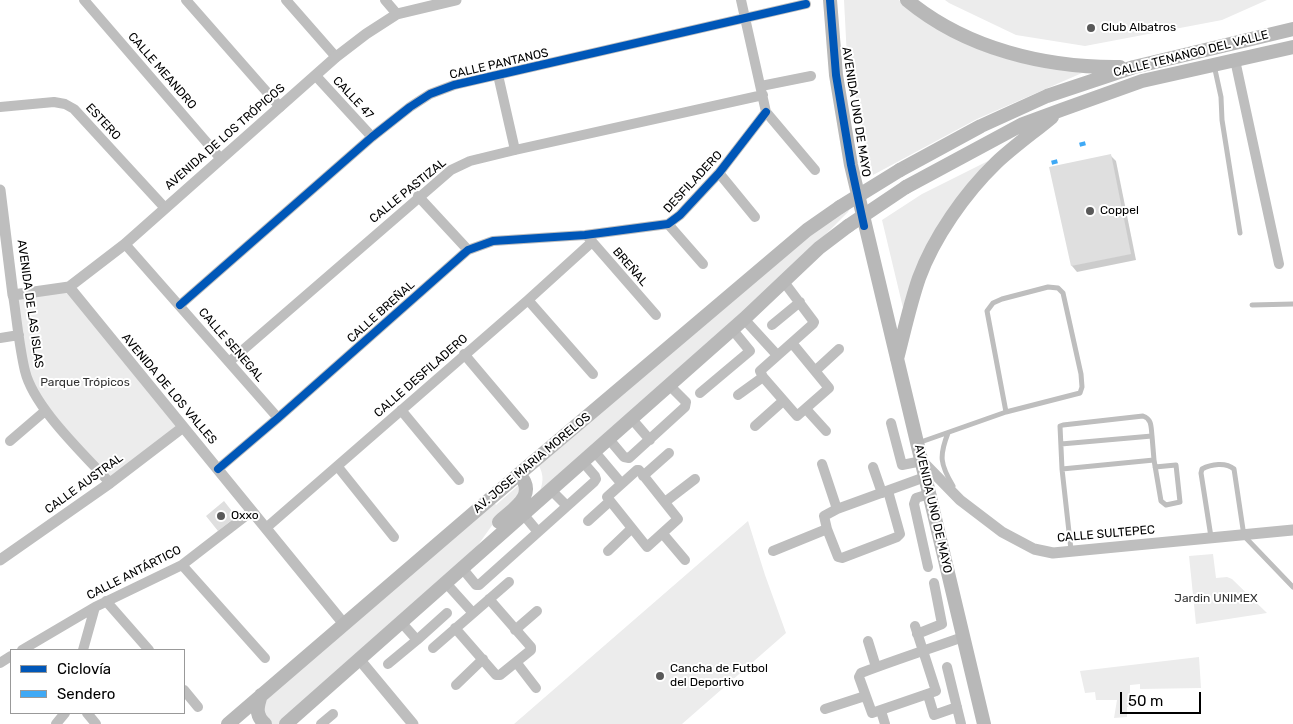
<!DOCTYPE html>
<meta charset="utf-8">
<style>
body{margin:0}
#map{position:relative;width:1293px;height:724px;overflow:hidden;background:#fff;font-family:Rubik,sans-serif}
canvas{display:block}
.legend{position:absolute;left:10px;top:649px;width:175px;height:65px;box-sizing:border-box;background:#fff;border:1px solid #999;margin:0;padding:6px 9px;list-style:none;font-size:15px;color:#000}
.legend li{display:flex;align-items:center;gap:10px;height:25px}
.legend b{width:25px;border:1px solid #999}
.scale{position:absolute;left:1120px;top:692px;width:81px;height:22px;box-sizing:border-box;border:2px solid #000;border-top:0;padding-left:6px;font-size:15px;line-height:18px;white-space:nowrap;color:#000;-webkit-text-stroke:4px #fff;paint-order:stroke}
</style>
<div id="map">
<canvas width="1293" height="724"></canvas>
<ul class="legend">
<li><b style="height:6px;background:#0057b8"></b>Ciclovía</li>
<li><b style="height:6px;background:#3fa9f5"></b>Sendero</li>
</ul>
<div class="scale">50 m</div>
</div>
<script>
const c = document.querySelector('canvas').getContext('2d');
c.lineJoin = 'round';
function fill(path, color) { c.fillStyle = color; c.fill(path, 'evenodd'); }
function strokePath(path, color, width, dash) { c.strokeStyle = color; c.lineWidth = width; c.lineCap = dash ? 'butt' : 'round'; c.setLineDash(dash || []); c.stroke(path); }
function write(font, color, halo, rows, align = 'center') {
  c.font = font + ' Rubik,sans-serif'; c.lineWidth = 4; c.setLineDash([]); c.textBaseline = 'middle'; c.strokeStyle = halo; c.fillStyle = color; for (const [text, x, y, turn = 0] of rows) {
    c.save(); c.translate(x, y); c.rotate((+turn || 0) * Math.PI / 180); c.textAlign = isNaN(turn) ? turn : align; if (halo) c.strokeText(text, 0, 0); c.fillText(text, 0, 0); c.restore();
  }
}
fill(new Path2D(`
 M844 0H899L910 10 1024 62 1082 73 977 119 873 175 847 58Z
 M945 0H1267L1222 20 1085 46 1016 35 949 3Z
 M998 156 961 198 904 312 882 220 922 194Z
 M850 208 848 212C750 312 643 404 538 496 543 484 545 476 538 464L793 247Z
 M69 290 181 427 111 481 46 410 26 371 15 297Z
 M520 484 523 492 493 524 473 552 285 722 278 724H265L258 704 493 501 496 505Z
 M748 521 765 575 786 633 682 724H514Z
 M1213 554 1216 578 1227 577 1232 579 1267 613 1196 624 1189 556Z
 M1199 657 1201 688 1140 689V684L1130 685V707H1127V717L1114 718 1117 700H1096L1095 692 1085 693 1080 671Z`), '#ececec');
fill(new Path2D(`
 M1110 155 1116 161 1136 260 1077 272 1072 266 1051 168Z`), '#0003');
fill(new Path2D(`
 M1111 154 1131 254 1071 266 1049 167Z
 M224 501 235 515 233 519 218 531 206 516Z`), '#dfdfdf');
strokePath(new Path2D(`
 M1214 65 1221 97 1222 120 1240 233
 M1252 305 1293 304
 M948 433C939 456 940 464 953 486
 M918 443 1006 412 1080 393 1082 387 1081 374 1063 293 1058 288 1048 287 1002 299 993 303 987 311 1006 412
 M1061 444 1152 436 1154 460 1062 469
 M1154 460 1161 501 1166 505 1180 502 1176 465 1155 467
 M1211 537 1201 473 1202 469C1211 464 1226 462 1234 469L1244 536 1293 587
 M1071 550 1062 469 1060 426 1063 425 1143 416C1152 419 1151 427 1152 436`), '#bebebe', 5);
strokePath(new Path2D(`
 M84 0 221 159
 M186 0 280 107
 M286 0 336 57
 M385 0 397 14
 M741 0 766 112 815 170
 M1235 60 1279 264
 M498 75 515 150
 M316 76 372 137
 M761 86 811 76
 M0 107 54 102 65 104 74 109 165 208
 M719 173 755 217
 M418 196 468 250
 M668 224 703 264
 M588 237 656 315
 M125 244 278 418
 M784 282 814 322 813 324 760 371 763 377 797 416 829 388 792 343
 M13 295C17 320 19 346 25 371 34 408 84 454 110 483
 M528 300 593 374
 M180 305 372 137 410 107 430 94 454 85 806 4
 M744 319 777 355
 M772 325 800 302
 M0 338 19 335
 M464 354 524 425
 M229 362 451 170 470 161 515 150 763 95
 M815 371 839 349
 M700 393 750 351 732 329
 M738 395 763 377
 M806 409 826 431
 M401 410 459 480
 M631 418 650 440
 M891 423 902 465 922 461
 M755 426 783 401
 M608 438 624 457 629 458 685 407 686 402 669 385
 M10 441 45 411
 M594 451 621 483
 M822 464 837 509
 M338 467 394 537
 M873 467 882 493
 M218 469 278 418 468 250 493 241 585 235 668 224 680 215 719 173 766 112
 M637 470H639L678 519 647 547 607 497Z
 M643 476 669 453
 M550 489 567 506
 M888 491 900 534 897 537 842 558 838 557 827 529 824 516 837 509 925 477
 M665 502 695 479
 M523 514 538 532
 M588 521 609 502
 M266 528 528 300 592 242
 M663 534 685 560
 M608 551 631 529
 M773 551 827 529
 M182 565 265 658
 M928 567 914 504 916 498 929 494
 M462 568 476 585H479L594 482 596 479 595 476 582 461
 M445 582 473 613
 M106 601 149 650
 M401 622 417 640 447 613
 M915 626 936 691 872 713 859 677 861 673C895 660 929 649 963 637
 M455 628 496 675H500L531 650V647L489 599
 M515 630 537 611
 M917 634 942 624 934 583
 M868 641 876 667
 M433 648 509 582
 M22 650 95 607 182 565 252 511
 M83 650 95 607
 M516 662 536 688
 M0 663 11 656
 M388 664 417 640
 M947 667 961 724
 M456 685 483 659
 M184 690 198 707
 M928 695 934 715 957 707
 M825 709 865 696
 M881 711 885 724
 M87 713 96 724
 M56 724 65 713
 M321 724 333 714`), '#bebebe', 10);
strokePath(new Path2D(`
 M0 190 13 295 69 287 125 244 336 57 366 34 397 14 456 0
 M69 287 344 624
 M922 461 960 500 1002 532 1034 549 1053 553 1293 530
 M0 560 110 483 182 428
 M359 659 413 724`), '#bebebe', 11);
strokePath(new Path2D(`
 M830 0 836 75 851 165 984 724
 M907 0C966 49 1046 68 1120 67
 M900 170 981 126 1047 96 1134 67 1293 29
 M906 187 1023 124 1061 110 1142 81 1293 47
 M897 359C904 332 910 304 919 278 934 237 965 193 996 163 1013 147 1034 132 1052 117
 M499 522C514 508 538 495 519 474
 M261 695C257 707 255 715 265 724
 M228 724 519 474 807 230 840 207
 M286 724 744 319 819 248 848 226`), '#b8b8b8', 14);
strokePath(new Path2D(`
 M840 207 900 170
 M848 226 906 187`), '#b8b8b8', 14);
strokePath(new Path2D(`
 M1082 142 1083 146
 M1054 160 1055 164`), '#3fa9f5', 6, [12, 6]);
strokePath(new Path2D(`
 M830 0 836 75 851 165 864 226
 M180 305 372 137 410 107 430 94 454 85 806 4
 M218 469 278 418 468 250 493 241 585 235 668 224 680 215 719 173 766 112`), '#0057b8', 8);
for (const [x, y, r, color] of [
 [1091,28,5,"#595959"],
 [1090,211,5,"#595959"],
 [221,516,5,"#595959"],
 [660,676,5,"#595959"]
]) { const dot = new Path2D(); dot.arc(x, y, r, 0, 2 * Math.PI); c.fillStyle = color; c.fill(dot); strokePath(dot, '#fff', 2); }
write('12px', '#000', '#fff', [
 ["Club Albatros",1101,28],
 ["Coppel",1100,211],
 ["Oxxo",231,516],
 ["Cancha de Futbol",670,669],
 ["del Deportivo",670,683]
], 'left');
write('12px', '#000', '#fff', [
 ["CALLE TENANGO DEL VALLE",1191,54,-14],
 ["CALLE PANTANOS",499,64,-13],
 ["CALLE MEANDRO",162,71,49],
 ["CALLE 47",353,98,47],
 ["AVENIDA UNO DE MAYO",856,112,81],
 ["ESTERO",103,122,47],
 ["AVENIDA DE LOS TRÓPICOS",225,137,-41],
 ["DESFILADERO",693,182,-47],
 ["CALLE PASTIZAL",408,191,-39],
 ["BREÑAL",630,267,49],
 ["AVENIDA DE LAS ISLAS",30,304,82],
 ["CALLE BREÑAL",381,312,-42],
 ["CALLE SENEGAL",231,345,49],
 ["CALLE DESFILADERO",421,376,-41],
 ["AVENIDA DE LOS VALLES",169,389,50],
 ["AV. JOSE MARIA MORELOS",532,463,-40],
 ["CALLE AUSTRAL",84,484,-36],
 ["AVENIDA UNO DE MAYO",933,509,77],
 ["CALLE SULTEPEC",1106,534,-5],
 ["CALLE ANTÁRTICO",134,573,-27]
]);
write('12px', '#333', '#fff', [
 ["Parque Trópicos",85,383],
 ["Jardin UNIMEX",1216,599]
]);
</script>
